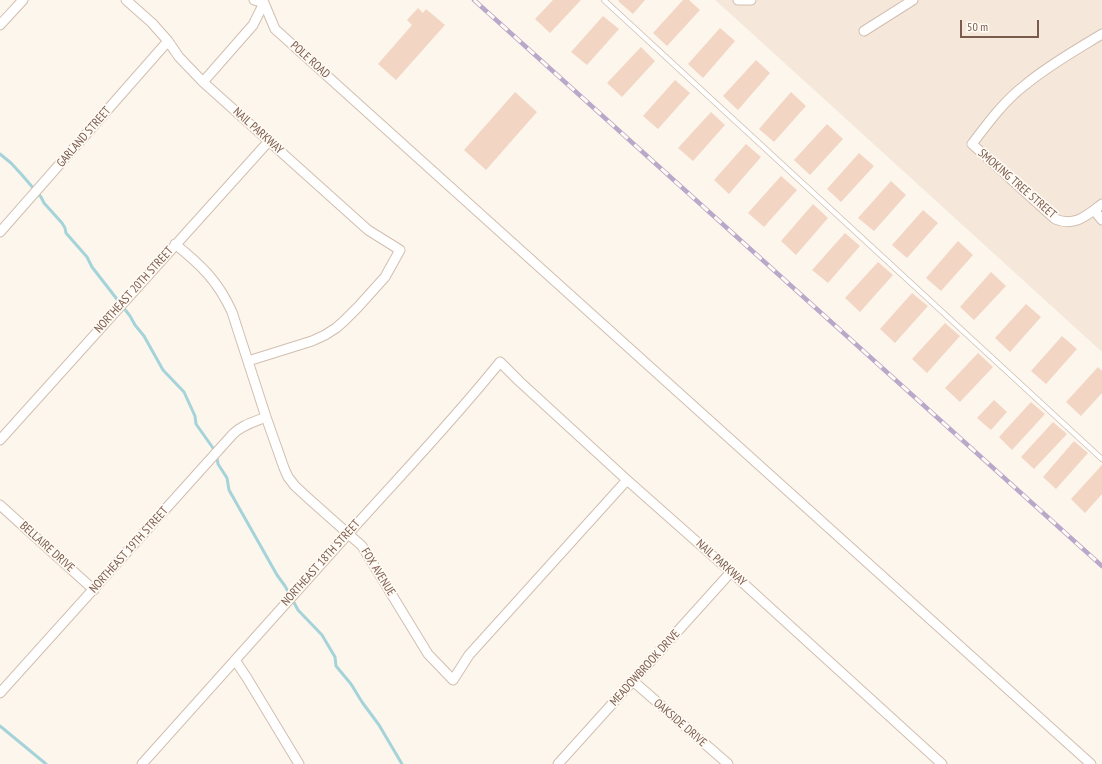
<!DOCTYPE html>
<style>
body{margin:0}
#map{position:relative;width:1102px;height:764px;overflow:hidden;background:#fdf6ec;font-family:"PT Sans Narrow",sans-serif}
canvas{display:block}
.scale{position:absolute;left:960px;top:20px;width:79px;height:18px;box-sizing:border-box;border:2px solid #7a5c4d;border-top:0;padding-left:5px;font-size:12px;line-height:14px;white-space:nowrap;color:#7a5c4d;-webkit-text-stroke:3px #fffaf3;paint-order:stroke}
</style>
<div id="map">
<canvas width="1102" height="764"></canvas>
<div class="scale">50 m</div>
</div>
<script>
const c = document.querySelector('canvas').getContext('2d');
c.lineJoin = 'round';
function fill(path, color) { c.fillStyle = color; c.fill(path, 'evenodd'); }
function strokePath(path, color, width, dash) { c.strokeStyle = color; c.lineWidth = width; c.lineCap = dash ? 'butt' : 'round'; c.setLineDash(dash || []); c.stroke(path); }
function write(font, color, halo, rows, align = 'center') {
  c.font = font + ' "PT Sans Narrow",sans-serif'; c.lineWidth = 3.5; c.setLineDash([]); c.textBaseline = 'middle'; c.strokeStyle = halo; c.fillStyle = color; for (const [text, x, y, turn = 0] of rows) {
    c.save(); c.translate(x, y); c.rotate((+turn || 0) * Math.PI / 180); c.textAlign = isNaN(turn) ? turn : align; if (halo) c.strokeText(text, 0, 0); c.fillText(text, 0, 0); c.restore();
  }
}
fill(new Path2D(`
 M715 0H1102V352L745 27Z`), '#f5e8da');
strokePath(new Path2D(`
 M0 154 11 163 22 175 41 197 44 203 62 223 65 228 66 233 87 257 92 267 130 316 135 325 144 336 163 370 184 392 195 416 196 424 213 448 214 451
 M215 457 217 458 218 464 227 478 229 490 277 575 285 586 298 610 322 635 335 657 336 666 351 684 362 702 379 725 402 764
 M0 726 46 764`), '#a5d3da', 3);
fill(new Path2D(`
 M553 0H581L550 33 535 19Z
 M619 0H645L633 14 618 1Z
 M683 0H689L700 10 667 46 653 33Z
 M418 8 423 13 426 9 445 25 396 80 378 64 412 25 407 20Z
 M603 16 619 29 587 65 571 52Z
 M720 28 735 41 703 78 688 64Z
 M641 47 655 61 622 97 607 83Z
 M756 60 770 73 738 110 723 96Z
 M675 80 690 93 658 129 643 116Z
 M515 92 537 112 486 170 464 150Z
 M791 92 806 106 774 142 759 129Z
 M711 112 725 125 693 161 678 148Z
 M827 124 843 139 810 175 794 160Z
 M746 144 761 157 729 194 714 180Z
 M859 153 874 166 841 202 827 189Z
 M781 176 797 190 764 227 748 213Z
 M891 181 906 195 874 231 858 218Z
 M813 204 828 218 796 255 781 241Z
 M923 210 938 223 907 258 892 245Z
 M845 233 860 246 828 283 812 270Z
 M958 241 973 255 941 291 926 278Z
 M878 262 893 275 860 312 845 298Z
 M991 272 1006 286 974 320 960 307Z
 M912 293 928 306 895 343 880 329Z
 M1026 304 1041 317 1010 352 995 338Z
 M945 323 960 336 927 373 912 359Z
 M1062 336 1077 349 1046 384 1031 371Z
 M978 353 993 367 960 402 945 388Z
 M1098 367 1102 371V393L1081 416 1066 402Z
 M994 400 1007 412 991 430 977 418Z
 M1031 402 1045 414 1012 450 999 437Z
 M1053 422 1067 434 1034 469 1021 457Z
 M1074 441 1088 453 1056 489 1043 477Z
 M1102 465V494L1085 513 1071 499Z`), '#f3d5c3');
const lane = new Path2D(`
 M604 0 1102 459`);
const street = new Path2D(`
 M126 0 152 23 168 41 179 57 203 82 368 230 400 250 385 277 358 307 344 321 336 328 325 335 312 341 248 361
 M254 0 264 3 275 29 1091 764
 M738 0H751
 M0 25 23 0
 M864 31 913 0
 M1102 34C1076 50 1049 65 1025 85 1004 101 988 123 972 144L1055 219C1075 227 1086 216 1102 204
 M203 82 253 25 264 3
 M1094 210 1102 220
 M0 232 168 41
 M175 244C201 265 218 281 232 312L266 417 284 468 288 477 295 486 308 498 362 546 428 654 453 680 469 655 627 480
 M0 440 269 141
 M0 505 94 590
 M235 660 247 678 299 764
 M633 681 728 764
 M0 693 233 434C242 425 254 422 266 417
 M142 764C211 688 279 610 348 534 399 477 452 422 500 362L519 381 627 480 731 572 942 764
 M558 764 731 572`);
strokePath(lane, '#d1beb0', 6);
strokePath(street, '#d1beb0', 11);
strokePath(lane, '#fff', 4.5);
strokePath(street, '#fff', 9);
const rail = new Path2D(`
 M474 0 1102 566`);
strokePath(rail, '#b9a8c9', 4.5);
strokePath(rail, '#fffaf3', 3, [9]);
write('12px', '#7a5c4d', '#fffaf3', [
 ["POLE ROAD",310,60,42],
 ["NAIL PARKWAY",258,131,42],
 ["GARLAND STREET",84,137,-49],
 ["SMOKING TREE STREET",1017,184,41],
 ["NORTHEAST 20TH STREET",134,290,-48],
 ["BELLAIRE DRIVE",47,547,42],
 ["NORTHEAST 19TH STREET",129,550,-48],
 ["NORTHEAST 18TH STREET",321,563,-48],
 ["NAIL PARKWAY",721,563,42],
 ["FOX AVENUE",378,572,58],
 ["MEADOWBROOK DRIVE",645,668,-48],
 ["OAKSIDE DRIVE",680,723,41]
]);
</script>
